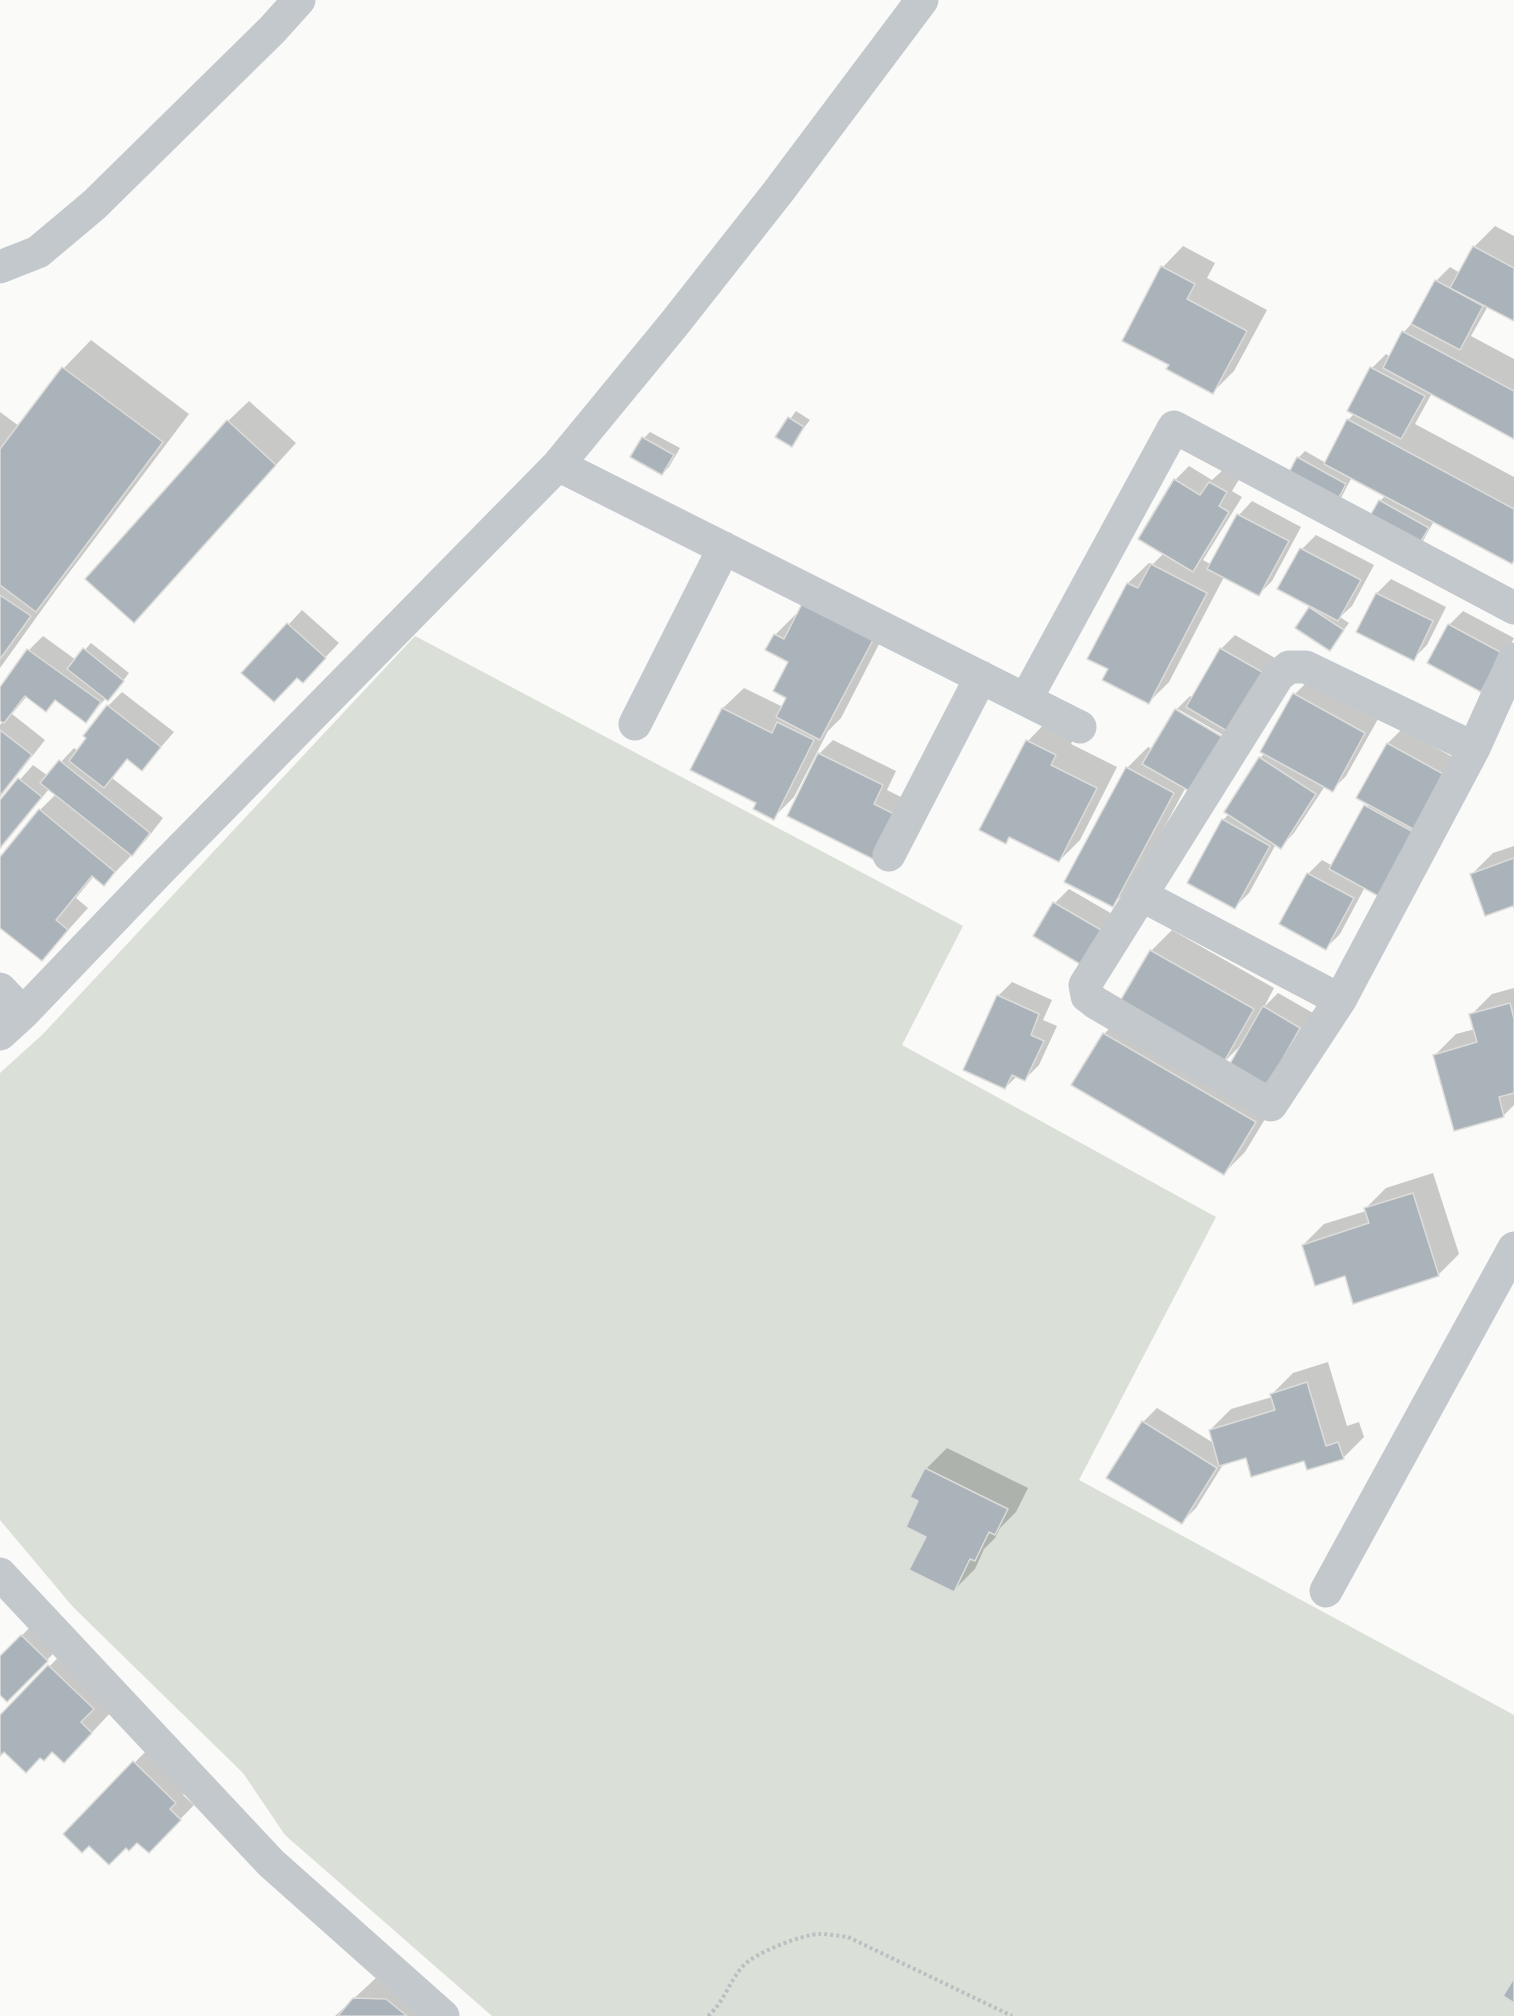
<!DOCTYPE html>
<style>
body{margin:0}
canvas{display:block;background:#fafaf8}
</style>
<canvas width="1514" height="2016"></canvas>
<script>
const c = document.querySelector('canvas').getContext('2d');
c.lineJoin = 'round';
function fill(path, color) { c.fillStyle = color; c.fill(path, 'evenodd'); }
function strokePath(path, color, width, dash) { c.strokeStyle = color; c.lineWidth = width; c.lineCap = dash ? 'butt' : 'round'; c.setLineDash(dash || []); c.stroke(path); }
fill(new Path2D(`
 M415 636 963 926 902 1045 1216 1217 1079 1480 1514 1715V2016H492L285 1835 243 1773 73 1607 0 1520V1073L43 1034Z`), '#dadfd7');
fill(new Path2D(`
 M1495 226 1514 236V320L1488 306 1471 336 1514 359V437L1432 393 1415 424 1514 477V560L1434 521 1422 543 1380 501 1386 495 1352 477 1341 498 1298 458 1305 451 1326 463 1348 420 1355 413 1372 368 1386 354 1390 357 1404 332 1414 321 1436 281 1450 267 1460 273 1474 247Z
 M1183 246 1215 263 1207 278 1267 310 1234 371 1213 392 1171 365 1163 267Z
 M91 340 189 414 56 590 0 668V412L19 426 64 368Z
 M249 401 296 443 134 621 228 421Z
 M796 411 810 420 791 445 777 437Z
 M650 432 680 448 669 467 662 474 644 438Z
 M1189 466 1212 480 1224 469 1240 478 1232 491 1242 497 1203 560 1212 565 1239 515 1252 501 1301 527 1272 581 1258 595 1224 577 1169 682 1149 702 1110 668 1090 658 1128 583 1149 563 1153 564 1164 553 1175 480Z
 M1316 535 1374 565 1352 606 1340 617 1349 623 1329 649 1310 608 1312 606 1280 589 1302 549Z
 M1391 579 1446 607 1427 645 1413 659 1358 631 1377 593Z
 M302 610 339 643 316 667 298 676 244 673Z
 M1463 611 1514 638 1495 676 1449 625Z
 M796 614 893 617 841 718 828 731 794 797 773 818 758 802 692 769 723 708 744 688 783 707 788 697 790 661 775 635Z
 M1235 635 1282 662 1228 738 1178 709 1186 787 1133 885 1112 905 1127 768 1148 747 1152 749 1176 710 1190 696 1193 698 1221 649Z
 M43 636 76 660 91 643 129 673 114 693 106 698 86 721 57 699 46 710 27 696 12 714 45 740 0 797V725L3 721 0 719V690L29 650Z
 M1309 680 1378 719 1346 776 1332 790 1325 786 1294 833 1281 847 1276 844 1249 893 1235 907 1223 820 1229 814 1260 758 1265 753 1295 694Z
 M122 692 174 732 142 769 128 758 112 778 163 818 146 840 104 884 94 876 76 898 88 908 42 959 0 926V859L40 810 56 794 49 789 0 849V802L33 765 48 776 74 748 78 751 88 738 85 735 108 706Z
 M1048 720 1076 734 1071 744 1117 767 1080 840 1059 861 1011 836 1005 842 1028 741Z
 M1402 729 1458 760 1428 814 1365 887 1340 934 1326 948 1308 874 1322 860 1333 866 1369 803 1388 743Z
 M833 740 896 771 887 790 913 803 892 846 819 754Z
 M1514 846V904L1472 874 1493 853Z
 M1069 889 1114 915 1094 948 1055 903Z
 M1172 930 1274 988 1264 1007 1278 993 1313 1013 1278 1074 1241 1045 1218 1068 1276 1101 1245 1152 1224 1173 1104 1034 1126 1012 1151 951Z
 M1012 982 1052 1000 1043 1020 1057 1026 1039 1065 1025 1079 1017 1076 1005 1088 998 996Z
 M1514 988V1105L1504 1115 1455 1129 1435 1055 1456 1034 1475 1029 1471 1015 1492 994Z
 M1433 1173 1459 1254 1438 1275 1346 1274 1303 1245 1324 1224 1366 1211 1365 1209 1386 1188Z
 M1328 1362 1347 1426 1359 1422 1364 1437 1343 1458 1305 1460 1247 1456 1224 1463 1196 1508 1182 1522 1143 1422 1157 1408 1215 1444 1210 1430 1231 1409 1272 1397V1394L1293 1373Z
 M947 1448 1028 1488 1016 1512 1000 1528 995 1538 984 1549 975 1569 954 1590 928 1536 920 1500 926 1469Z
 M35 1622 61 1646 7 1700 0 1693V1658Z
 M70 1645 112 1711 85 1740 40 1756 4 1750 0 1754V1718Z
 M148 1749 189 1789 183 1795 194 1805 149 1851 137 1841 89 1844 65 1834Z
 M376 1978 419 2016H335Z`), '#0003');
const building = new Path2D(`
 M1473 246 1514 268V321L1450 288Z
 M1161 266 1195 284 1187 299 1247 331 1213 394 1166 369 1169 365 1122 341Z
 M1435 280 1483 306 1460 350 1411 324Z
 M1402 331 1514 391V439L1383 368Z
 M62 367 163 442 36 612 0 585V449Z
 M1370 367 1425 396 1401 439 1347 411Z
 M788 417 804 427 792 447 775 437Z
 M1347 419 1514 509V560L1512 564 1324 464Z
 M227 420 276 465 134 623 85 579Z
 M642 437 674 455 662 475 630 457Z
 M1297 457 1346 484 1334 507 1285 480Z
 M1174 479 1200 495 1209 482 1227 492 1219 506 1229 512 1193 572 1138 539Z
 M1379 500 1429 528 1415 551 1366 523Z
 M1237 514 1289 541 1259 596 1207 569Z
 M1300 548 1361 580 1338 621 1277 589Z
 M1151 564 1207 593 1149 704 1102 680 1108 669 1087 659 1127 583 1138 588Z
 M1376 593 1433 621 1414 661 1356 632Z
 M0 595 31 616 0 659Z
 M803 602 874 638 820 740 776 717 786 698 773 691 788 662 765 650 774 634 784 639Z
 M1309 607 1344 630 1330 651 1295 628Z
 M287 623 326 658 303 683 297 678 274 702 241 673Z
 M1448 624 1502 653 1481 692 1427 663Z
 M83 648 124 681 108 701 67 669Z
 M1220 648 1269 676 1234 735 1186 707Z
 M27 649 101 702 86 723 55 700 46 712 25 696 4 723 0 721V687Z
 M1293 693 1365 733 1333 792 1260 752Z
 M107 705 161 747 142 771 127 759 104 788 69 761 86 738 83 736Z
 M722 708 772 733 777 722 814 740 774 820 753 809 756 803 690 770Z
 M1175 709 1224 738 1191 792 1142 764Z
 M0 730 32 755 0 796Z
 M1026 740 1056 755 1051 765 1097 788 1059 862 1009 837 1006 844 979 830Z
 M1387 743 1445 775 1415 830 1356 798Z
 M818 753 883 785 874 804 900 817 879 862 787 816Z
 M1259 757 1316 794 1281 849 1224 812Z
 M59 760 150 833 132 856 40 783Z
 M1126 767 1174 793 1113 907 1064 882Z
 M18 778 42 797 0 848V800Z
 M1364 805 1417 834 1382 898 1329 869Z
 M39 809 115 872 104 886 92 876 56 920 68 930 42 961 0 928V857Z
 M1222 819 1270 846 1235 909 1187 883Z
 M1514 858V908L1513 906 1485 916 1470 874Z
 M1307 873 1354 898 1326 950 1279 924Z
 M1053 902 1101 930 1080 964 1033 936Z
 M1150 950 1254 1009 1221 1067 1116 1008Z
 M997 995 1039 1014 1031 1035 1044 1041 1025 1081 1012 1075 1005 1089 963 1070Z
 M1510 1003 1514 1019V1093L1499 1097 1504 1117 1454 1131 1433 1055 1477 1042 1469 1014Z
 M1263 1006 1300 1028 1265 1090 1227 1069Z
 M1103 1033 1256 1122 1224 1175 1071 1085Z
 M1413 1193 1439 1276 1353 1304 1345 1276 1315 1286 1302 1245 1369 1223 1364 1208Z
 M1307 1382 1326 1446 1338 1442 1344 1459 1307 1470 1304 1461 1251 1477 1246 1458 1219 1466 1209 1430 1275 1410 1270 1394Z
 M1142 1421 1217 1468 1182 1524 1106 1478Z
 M925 1468 1008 1509 995 1535 989 1532 975 1561 970 1559 954 1592 909 1570 926 1537 906 1527 918 1501 910 1497Z
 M21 1635 48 1661 7 1702 0 1695V1656Z
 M48 1665 94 1709 81 1722 92 1733 64 1763 52 1752 44 1761 40 1758 26 1773 4 1752 0 1756V1715Z
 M133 1761 176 1803 170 1809 181 1820 149 1853 137 1843 129 1851 126 1848 109 1865 89 1846 82 1853 63 1834Z
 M1514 1978V2003L1503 1996Z
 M353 1998 386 1999 407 2016H338Z`);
fill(building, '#aab3b9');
strokePath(building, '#dcdcda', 1.5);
strokePath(new Path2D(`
 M708 2016C724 2002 729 1982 743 1966 754 1953 803 1934 820 1934 829 1934 839 1936 848 1937L1012 2016`), '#bbbfc2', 4, [3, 3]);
strokePath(new Path2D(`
 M0 267 38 252 94 205 272 30 299 0
 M558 465 1080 727
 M1026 699 1174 427 1514 608
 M635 724 724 548
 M1474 748 1306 667H1289L1278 676 1085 985 1087 996 1096 1003 1271 1105 1340 1000 1474 748 1514 659
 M889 855 981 677
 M1141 895 1340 1000
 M0 989 23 1013
 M0 1034 23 1013 159 871 558 465 674 324 778 192 922 0
 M0 1574 271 1863 443 2016
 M1326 1591 1514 1248`), '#c3c8cc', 33);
</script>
